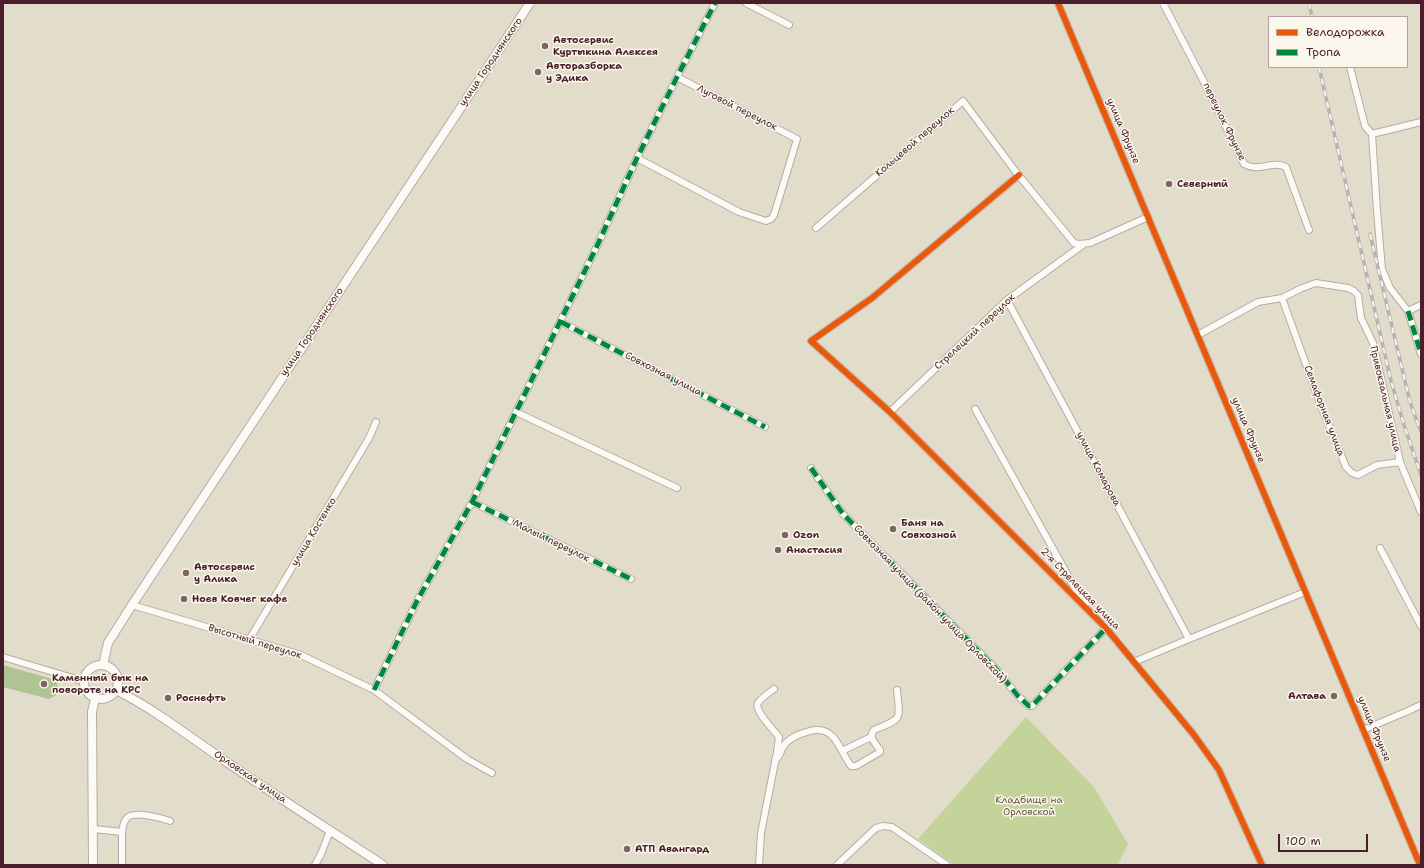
<!DOCTYPE html>
<meta charset="utf-8">
<style>
body{margin:0}
#map{position:relative;width:1424px;height:868px;overflow:hidden;background:#e2ddcb;font-family:"Shantell Sans",sans-serif}
canvas{display:block}
.frame{position:absolute;inset:0;border:4px solid #4a1f2b;pointer-events:none}
.legend{position:absolute;left:1268px;top:16px;width:140px;height:52px;box-sizing:border-box;background:#fbf7ec;border:1px solid #b4a19f;margin:0;padding:5px 7px;list-style:none;font-size:12px;color:#4a1f2b}
.legend li{display:flex;align-items:center;gap:8px;height:20px}
.legend b{width:20px;border:1px solid #b4a19f}
.scale{position:absolute;left:1278px;top:834px;width:90px;height:18px;box-sizing:border-box;border:2px solid #4a1f2b;border-top:0;padding-left:5px;font-size:12px;line-height:14px;white-space:nowrap;color:#4a1f2b;-webkit-text-stroke:3px #fbf7ec;paint-order:stroke}
</style>
<div id="map">
<canvas width="1424" height="868"></canvas>
<div class="frame"></div>
<ul class="legend">
<li><b style="height:5px;background:#e8590c"></b>Велодорожка</li>
<li><b style="height:5px;background:#00873e"></b>Тропа</li>
</ul>
<div class="scale">100 m</div>
</div>
<script>
const c = document.querySelector('canvas').getContext('2d');
c.lineJoin = 'round';
function fill(path, color) { c.fillStyle = color; c.fill(path, 'evenodd'); }
function strokePath(path, color, width, dash) { c.strokeStyle = color; c.lineWidth = width; c.lineCap = dash ? 'butt' : 'round'; c.setLineDash(dash || []); c.stroke(path); }
function write(font, color, halo, rows, align = 'center') {
  c.font = font + ' "Shantell Sans",sans-serif'; c.lineWidth = 3; c.setLineDash([]); c.textBaseline = 'middle'; c.strokeStyle = halo; c.fillStyle = color; for (const [text, x, y, turn = 0] of rows) {
    c.save(); c.translate(x, y); c.rotate((+turn || 0) * Math.PI / 180); c.textAlign = isNaN(turn) ? turn : align; if (halo) c.strokeText(text, 0, 0); c.fillText(text, 0, 0); c.restore();
  }
}
fill(new Path2D(`
 M1026 717 1094 787 1128 844 1118 865H955L918 839Z`), '#c3d39a');
fill(new Path2D(`
 M3 665 56 680 60 693 49 699 3 687Z`), '#b0c392');
const minor = new Path2D(`
 M746 3 789 25
 M1058 3 1420 865
 M1163 3 1204 82 1244 164C1260 173 1271 160 1286 167L1309 230
 M1350 67 1365 126 1372 134 1377 211 1382 269 1390 288 1408 311 1421 354
 M1372 134 1421 122
 M637 158 739 212 766 221 771 219 774 215 797 139 677 77
 M1019 175 872 298 811 341 890 412 1106 628 1194 735 1219 770 1262 865
 M816 228 963 101 1016 172 1074 243 1078 244 1090 243 1148 217
 M1282 298 1321 406 1346 467 1352 473 1358 475 1377 465 1400 462
 M1007 300 1189 639
 M1408 311 1421 305
 M561 322 765 427
 M1198 335 1258 302 1282 298 1302 288 1316 283 1348 288 1354 291 1358 295 1361 318 1373 343 1400 462 1421 512
 M975 409 1076 590 1087 603
 M516 412 677 488
 M890 412 1007 300 1084 244
 M811 468 843 514 997 670 1018 696 1029 706H1032L1106 628 1104 625
 M472 502 631 579
 M1380 548 1421 626
 M132 605 301 655 374 690 467 759 492 773
 M249 640 369 438 376 422
 M3 657 83 681
 M1134 662 1189 639 1305 592
 M374 690 417 601 472 502 597 246 637 158 677 77 715 3
 M1363 730 1408 711 1421 705
 M842 751 871 737
 M775 760C782 756 780 747 787 742 792 737 802 733 810 731 836 725 839 750 851 766H856L880 752V750C875 743 868 737 874 730 903 718 900 721 897 690
 M93 829 122 832V865
 M122 832C123 827 123 821 128 817 136 811 161 818 170 821
 M315 865 321 854 330 831
 M759 865 761 833 777 752 779 737C774 730 754 711 758 703 761 698 770 692 774 689
 M837 865 876 828 883 826 892 827 947 865`);
const major = new Path2D(`
 M84 682a17 17 0 1 1 34 0a17 17 0 1 1-34 0Z
 M103 665 108 643 132 605 530 3
 M116 690C156 710 191 738 228 763 279 798 331 831 383 865
 M93 865 92 712 95 699`);
strokePath(minor, '#b4ada3', 8);
strokePath(major, '#b4ada3', 10);
strokePath(minor, '#fbfaf7', 6);
strokePath(major, '#fbfaf7', 8);
const rail = new Path2D(`
 M1309 3 1312 17
 M1319 67 1391 381 1404 425 1421 475
 M1370 234 1410 402 1421 432`);
strokePath(rail, '#b8b2b2', 3.5);
strokePath(rail, '#fbf7ec', 2, [6]);
strokePath(new Path2D(`
 M1408 311 1421 354
 M561 322 765 427
 M811 468 843 514 997 670 1018 696 1029 706H1032L1106 628
 M472 502 631 579
 M374 690 417 601 472 502 597 246 637 158 677 77 715 3`), '#00873e', 5, [10, 5]);
strokePath(new Path2D(`
 M1058 3 1420 865
 M1019 175 872 298 811 341 890 412 1106 628 1194 735 1219 770 1262 865`), '#e8590c', 6);
for (const [x, y, r, color] of [
 [545,46,4,"#7f6263"],
 [538,72,4,"#7f6263"],
 [1169,184,4,"#7f6263"],
 [893,529,4,"#7f6263"],
 [785,535,4,"#7f6263"],
 [778,550,4,"#7f6263"],
 [186,573,4,"#7f6263"],
 [184,599,4,"#7f6263"],
 [44,684,4,"#7f6263"],
 [1334,696,4,"#7f6263"],
 [168,698,4,"#7f6263"],
 [627,849,4,"#7f6263"]
]) { const dot = new Path2D(); dot.arc(x, y, r, 0, 2 * Math.PI); c.fillStyle = color; c.fill(dot); strokePath(dot, '#fbf7ec', 1.5); }
write('bold 10px', '#4a1f2b', '#fbf7ec', [
 ["Автосервис",553,40],
 ["Куртыкина Алексея",553,52],
 ["Авторазборка",546,66],
 ["у Эдика",546,78],
 ["Северный",1177,184],
 ["Баня на",901,523],
 ["Совхозной",901,535],
 ["Ozon",793,535],
 ["Анастасия",786,550],
 ["Автосервис",194,567],
 ["у Алика",194,579],
 ["Ноев Ковчег кафе",192,599],
 ["Каменный бык на",52,678],
 ["повороте на КРС",52,690],
 ["Алтава",1326,696,"right"],
 ["Роснефть",176,698],
 ["АТП Авангард",635,849]
], 'left');
write('10px', '#4a1f2b', '#fbf7ec', [
 ["улица Городнянского",491,62,-56],
 ["Луговой переулок",737,108,27],
 ["переулок Фрунзе",1224,122,64],
 ["улица Фрунзе",1123,131,67],
 ["Кольцевой переулок",915,142,-41],
 ["улица Городнянского",312,332,-56],
 ["Стрелецкий переулок",975,332,-43],
 ["Совхозная улица",663,374,27],
 ["Привокзальная улица",1385,399,77],
 ["Семафорная улица",1324,411,69],
 ["улица Фрунзе",1248,430,67],
 ["улица Комарова",1098,469,62],
 ["улица Костенко",314,532,-59],
 ["Малый переулок",551,541,26],
 ["2-я Стрелецкая улица",1080,589,46],
 ["Совхозная улица (район улица Орловской)",930,604,46],
 ["Высотный переулок",255,642,17],
 ["улица Фрунзе",1374,729,67],
 ["Орловская улица",250,777,34]
]);
write('10px', '#675240', '#fbf7ec', [
 ["Кладбище на",1029,800],
 ["Орловской",1029,812]
]);
</script>
